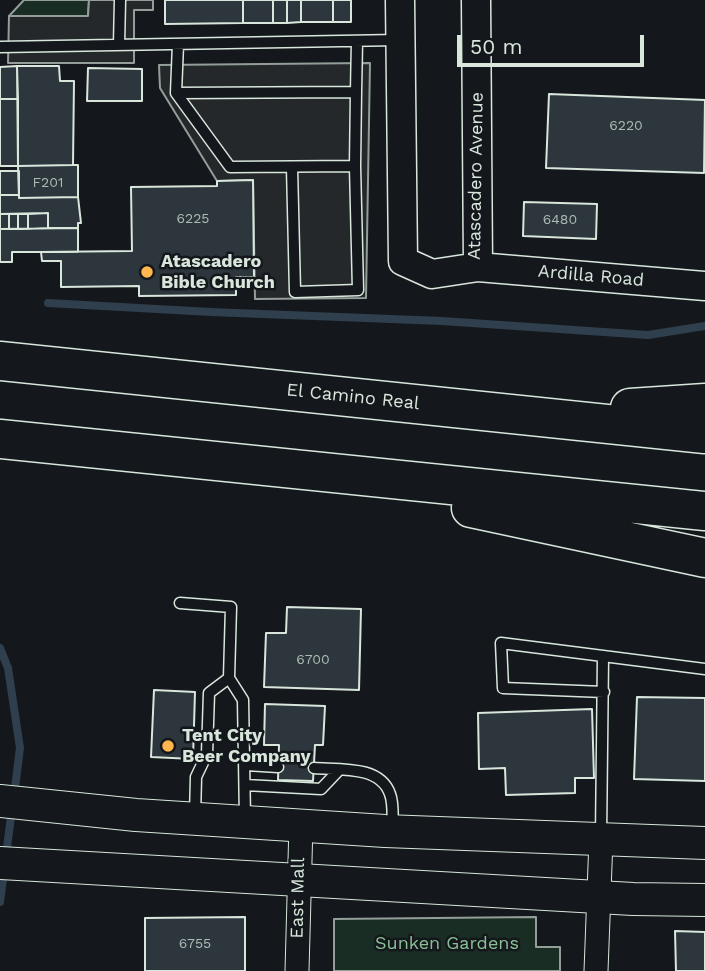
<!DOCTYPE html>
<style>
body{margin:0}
#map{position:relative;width:705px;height:971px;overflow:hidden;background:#14181c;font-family:"Work Sans",sans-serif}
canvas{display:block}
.scale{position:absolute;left:457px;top:35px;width:187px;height:32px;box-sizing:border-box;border:4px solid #d8e6dc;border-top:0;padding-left:9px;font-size:21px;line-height:24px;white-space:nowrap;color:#d8e6dc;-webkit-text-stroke:5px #14181c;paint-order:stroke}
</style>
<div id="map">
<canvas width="705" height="971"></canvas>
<div class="scale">50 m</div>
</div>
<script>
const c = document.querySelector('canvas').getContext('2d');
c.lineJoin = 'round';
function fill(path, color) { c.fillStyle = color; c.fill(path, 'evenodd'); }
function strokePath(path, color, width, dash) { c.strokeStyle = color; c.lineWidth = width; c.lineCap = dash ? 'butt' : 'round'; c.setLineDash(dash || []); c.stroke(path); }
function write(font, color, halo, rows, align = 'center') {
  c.font = font + ' "Work Sans",sans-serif'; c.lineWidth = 5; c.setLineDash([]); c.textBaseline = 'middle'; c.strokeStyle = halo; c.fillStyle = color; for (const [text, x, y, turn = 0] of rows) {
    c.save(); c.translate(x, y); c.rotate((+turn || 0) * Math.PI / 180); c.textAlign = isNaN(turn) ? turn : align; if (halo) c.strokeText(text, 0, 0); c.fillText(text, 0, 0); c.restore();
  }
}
const green = new Path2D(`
 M24 0H89L88 16H9Z
 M536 917V947H560V971H334V919Z`);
fill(green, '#1a2d24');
strokePath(green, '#939e99', 2);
const parking = new Path2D(`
 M89 0H153V10H134V63H8L9 16H88Z
 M370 63 366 298 255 299 253 180 217 181 160 88 159 65Z`);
fill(parking, '#24282b');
strokePath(parking, '#939e99', 2);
strokePath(new Path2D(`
 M48 303 211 312 442 321 648 335 705 326
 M0 648 8 668 20 748 14 796
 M6 855 12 809
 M0 902 4 871`), '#2f3f4d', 8);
const building = new Path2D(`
 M165 0H243V23L165 24Z
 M243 0H273V23H243Z
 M273 0H287V23H273Z
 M287 0H301V22L287 23Z
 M301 0H333V22H301Z
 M333 0H351V22H333Z
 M17 66H59L60 81H74L73 165 18 166Z
 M17 66 18 99H0V67Z
 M88 68 142 69V101H87Z
 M549 94 705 100 704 173 546 168Z
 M0 99H18V166H0Z
 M73 165H78V197L19 198 18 166Z
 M0 171H19V195H0Z
 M253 180 254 277H236V295L139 296V286L61 287V261H42L41 252 132 251 131 187 217 186V181Z
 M0 195H19V198L78 197 81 223H78V228H48V213L0 214Z
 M524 202 597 204 596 239 523 236Z
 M48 213V228L28 229V214Z
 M0 214H9V229H0Z
 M9 214H18V229H9Z
 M18 214H28V229H18Z
 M78 228V252H12V262H0V229Z
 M287 607 361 609 359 690 264 687 266 633H286Z
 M154 690 195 692 193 759 151 757Z
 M637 697 705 698V781L634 779Z
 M265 704 325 706 323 745H315L313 781 278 780 279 745H264Z
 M592 709 594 778H575V793L506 795 505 768 479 769 478 713Z
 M245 917V971H145V918Z
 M675 931 705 932V971H676Z`);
fill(building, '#2c363c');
strokePath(building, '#d8e6dc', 2);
const service = new Path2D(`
 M119 45 120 0
 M0 47 398 40
 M356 92 357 41
 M176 93 230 167 355 166 356 92 176 93 178 44
 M292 167 295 292 358 290 355 166
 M180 603 231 607 229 678 243 700 245 819
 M603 656 501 643 503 688 604 692
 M246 765 278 767
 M314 768C339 770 380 765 390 794 394 804 392 818 393 829
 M245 785 321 789 339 770
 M195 816 196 777 207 754 209 693 229 678
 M601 838 603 656 705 669`);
const minor = new Path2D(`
 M297 971 301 824
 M596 971 601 839`);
const tertiary = new Path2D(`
 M400 0 403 261 432 274 478 267 705 286
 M476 0 478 267`);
const secondary = new Path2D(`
 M0 801 136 815 385 831 705 843
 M0 863 633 899 705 900`);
const motorway = new Path2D(`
 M0 361 705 434
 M630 408 705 403
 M0 439 705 511
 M471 508 705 558`);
strokePath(service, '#d8e6dc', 13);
strokePath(minor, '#d8e6dc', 25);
strokePath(tertiary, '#d8e6dc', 31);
strokePath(secondary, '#d8e6dc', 34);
strokePath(motorway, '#d8e6dc', 41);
strokePath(service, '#14181c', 10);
strokePath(minor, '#14181c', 23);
strokePath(tertiary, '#14181c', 28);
strokePath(secondary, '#14181c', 32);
strokePath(motorway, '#14181c', 38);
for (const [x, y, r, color] of [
 [147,272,7,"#ffb74d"],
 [168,746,7,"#ffb74d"]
]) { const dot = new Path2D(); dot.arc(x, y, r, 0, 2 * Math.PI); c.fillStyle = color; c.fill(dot); strokePath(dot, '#14181c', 2.5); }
write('14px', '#adbab4', null, [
 ["6220",626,126],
 ["F201",48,183],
 ["6225",193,219],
 ["6480",560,220],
 ["6700",313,660],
 ["6755",195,944]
]);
write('18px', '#d8e6dc', '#14181c', [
 ["Atascadero Avenue",476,176,-89],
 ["Ardilla Road",591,276,5],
 ["El Camino Real",353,397,6],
 ["East Mall",298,898,-89]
]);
write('bold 18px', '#d8e6dc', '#14181c', [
 ["Atascadero",161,262],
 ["Bible Church",161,283],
 ["Tent City",182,736],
 ["Beer Company",182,757]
], 'left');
write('18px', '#8ac095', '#14181c', [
 ["Sunken Gardens",447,944]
]);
</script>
